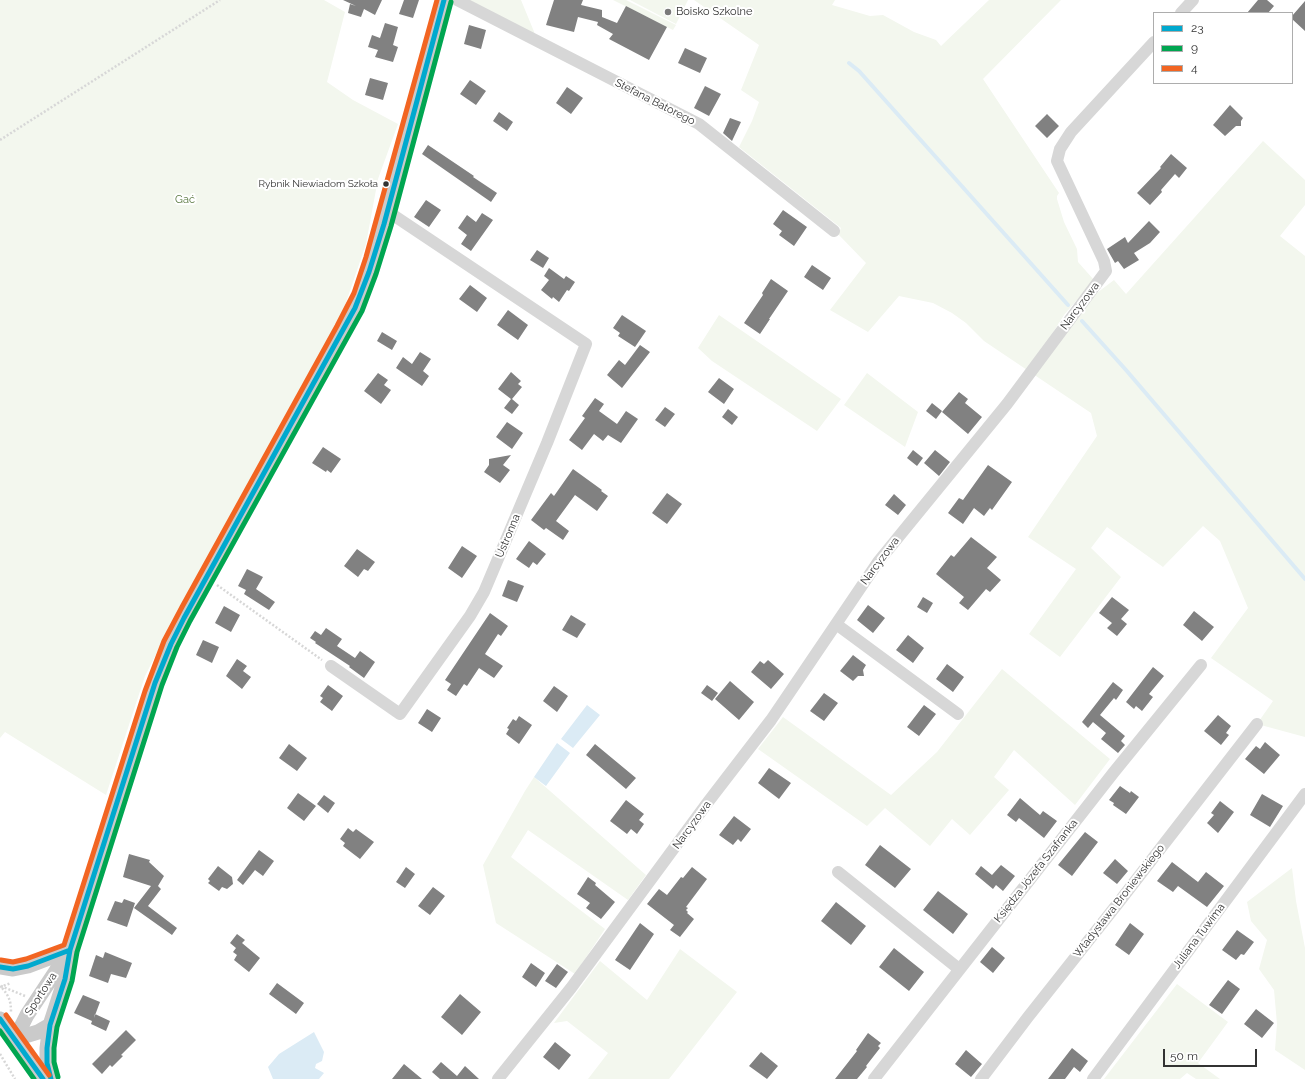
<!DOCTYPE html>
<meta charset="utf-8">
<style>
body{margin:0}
#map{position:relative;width:1305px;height:1079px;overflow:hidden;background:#fff;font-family:Raleway,sans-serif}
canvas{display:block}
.legend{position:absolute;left:1153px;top:12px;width:140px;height:72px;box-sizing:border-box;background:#fff;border:1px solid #adadad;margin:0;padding:5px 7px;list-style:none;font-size:12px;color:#333}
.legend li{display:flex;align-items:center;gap:8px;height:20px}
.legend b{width:20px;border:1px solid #adadad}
.scale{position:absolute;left:1163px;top:1049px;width:94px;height:18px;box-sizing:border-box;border:2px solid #333;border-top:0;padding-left:5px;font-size:12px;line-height:14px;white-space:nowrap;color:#333;-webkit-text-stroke:3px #fff;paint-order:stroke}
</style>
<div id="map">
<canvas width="1305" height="1079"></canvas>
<ul class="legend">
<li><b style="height:5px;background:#00a9ce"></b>23</li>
<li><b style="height:5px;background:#00a651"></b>9</li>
<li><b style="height:5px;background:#f26522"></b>4</li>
</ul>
<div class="scale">50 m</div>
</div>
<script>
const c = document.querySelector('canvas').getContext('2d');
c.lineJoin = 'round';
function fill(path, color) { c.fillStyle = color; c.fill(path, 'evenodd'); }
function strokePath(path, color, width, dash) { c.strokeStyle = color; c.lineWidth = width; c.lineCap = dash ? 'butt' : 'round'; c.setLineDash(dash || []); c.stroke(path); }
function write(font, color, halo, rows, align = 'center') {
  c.font = font + ' Raleway,sans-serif'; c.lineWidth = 4; c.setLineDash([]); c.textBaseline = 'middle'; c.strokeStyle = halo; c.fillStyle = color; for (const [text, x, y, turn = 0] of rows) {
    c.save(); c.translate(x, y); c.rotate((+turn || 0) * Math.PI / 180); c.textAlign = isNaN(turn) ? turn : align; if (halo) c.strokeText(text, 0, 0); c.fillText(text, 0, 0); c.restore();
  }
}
fill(new Path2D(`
 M0 0H324L345 12 327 82 353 100 398 124 378 179 366 244 342 314 289 415 184 599 145 676 106 795 5 732 0 738Z
 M466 0H521L535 34Z
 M613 0H626L676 25 673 30Z
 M630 0H688L676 24Z
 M694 0H835L832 5 870 16 883 15 914 32 936 40 941 46 989 0H1061L983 79 1059 193 1057 196V199L1064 222 1077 249 1078 262 1094 280 1064 315 1039 355 1085 302 1114 280 1126 294 1263 141 1305 180V205L1280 236 1305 256V737L1257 724 1273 701 1211 658 1248 608 1220 541 1203 526 1163 567 1107 527 1091 548 1121 577 1060 657 1029 634 1076 569 1028 537 1097 436 1091 413 984 341 966 323 952 313 933 303 899 296 868 332 830 310 866 263 838 234 841 228 739 147 752 121 759 102 741 90 759 45Z
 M719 315 841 399 817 431 712 361 698 348Z
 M867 373 918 412 905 447 844 405Z
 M1002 669 1110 759 1075 805 1014 750 994 777 1009 790 970 835 952 819 930 846 885 808 867 826 758 749 783 717 891 795 937 752Z
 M534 777 646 875 628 900 528 830 511 857 605 929 575 974 496 923 483 865 525 791Z
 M1292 868 1296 901 1305 948V1070L1275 1050 1277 1024 1274 990 1259 969 1267 940 1251 921 1247 902Z
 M680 949 737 992 669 1079H588L608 1053 567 1021 554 1023 600 961 647 1000Z
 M1177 984 1228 1022 1198 1063 1220 1079H1196L1187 1073 1180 1079H1104Z`), '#f3f7ee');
fill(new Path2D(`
 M587 705 600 715 573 748 561 739Z
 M557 743 570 753 546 786 534 777Z
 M314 1032 324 1052 322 1061 316 1064 315 1068 324 1073 319 1079H273L268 1067 279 1054Z`), '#dbebf5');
strokePath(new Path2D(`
 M849 63 859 71 1068 305
 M1082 321 1126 370 1305 579`), '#dbebf5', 4);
fill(new Path2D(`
 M343 0H382L375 15 364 9 361 17 348 13 350 4 356 6Z
 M404 0H419L413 18 399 14Z
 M554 0H583L581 5 602 10V17L617 23 626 6 667 27 649 60 609 39 613 34 597 25 598 22 578 17 574 32 546 25Z
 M1258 0H1267L1274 6 1268 13H1247Z
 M1305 1V31L1292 19V16Z
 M385 23 398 27 393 45 398 47 393 62 375 57 378 50 368 47 372 35 380 38Z
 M469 25 486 30 481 49 464 44Z
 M685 48 707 58 700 73 678 63Z
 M370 78 388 83 383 100 365 95Z
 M470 80 486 91 476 105 460 94Z
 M705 86 721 94 709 116 694 108Z
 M567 87 583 98 571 114 556 103Z
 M1230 105 1243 118 1241 121V126H1236L1225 136 1213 125Z
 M499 112 513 122 507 131 493 121Z
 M1047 114 1059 126 1047 138 1035 126Z
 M730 118 741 122 732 141 723 133Z
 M428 145 474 176 473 177 497 193 491 202 422 154Z
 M1171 154 1187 168 1179 178 1175 174 1161 190 1162 192 1150 205 1137 193 1161 168 1160 167Z
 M426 200 441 210 429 227 414 217Z
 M783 210 807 227 794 246 779 235 782 231 773 224Z
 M482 213 493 220 471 251 461 244 467 235 458 228 467 215 476 222Z
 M1149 221 1160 232 1150 243 1134 253 1139 260 1124 269 1118 261 1115 263 1107 249 1125 237 1128 243Z
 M537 250 549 258 543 268 530 260Z
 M812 265 831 278 823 290 804 277Z
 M549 268 564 279 566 276 575 282 569 291 567 290 559 302 553 297 552 299 541 290 549 280 544 276Z
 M771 279 788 291 769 319H770L760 334 744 323 763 295 762 293Z
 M470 285 487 298 477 312 459 299Z
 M508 310 528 325 518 340 497 325Z
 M622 315 646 331 635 347 618 336 620 333 613 328Z
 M382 332 397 341 392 350 377 341Z
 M640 345 650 352 622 388 607 375 619 360 625 365Z
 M420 352 431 359 423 371 429 376 422 386 396 368 403 357 412 364Z
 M511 372 521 381 518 384 522 387 512 399 519 405 512 414 504 408 511 399 498 389Z
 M378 373 388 380 384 385 391 390 381 404 364 391Z
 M719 378 734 389 724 404 708 392Z
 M959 392 968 399 965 403 982 417 968 434 942 412Z
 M595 398 604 404 599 411 617 424 626 411 638 419 621 443 608 435 603 441 594 434 582 450 569 440 585 418 582 416Z
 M932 403 942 411 936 419 926 411Z
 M665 407 675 414 665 427 655 420Z
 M728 409 738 417 732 425 722 417Z
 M507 422 523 433 512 449 496 437Z
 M323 447 341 459 331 473 327 470 326 472 312 463Z
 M913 450 923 458 917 466 907 458Z
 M935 450 950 462 939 476 924 463Z
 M511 455 503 465 510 470 500 483 484 472 489 465V459Z
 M988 465 1012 482 992 510 990 508 984 516 974 508 963 524 948 513 959 498 963 500Z
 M573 469 602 490 601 491 608 496 597 511 575 495 556 521 569 531 563 540 546 528 544 530 531 520 551 493 554 496Z
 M667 493 682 504 667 524 652 513Z
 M894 494 906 505 898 515 885 505Z
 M971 537 997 557 987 568 1001 580 990 592 986 589 968 610 959 603 964 597 936 574 951 555 954 557Z
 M529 541 546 554 537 565 533 562 529 568 516 559Z
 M462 546 477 556 462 578 448 568Z
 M357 549 375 562 368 571 364 569 358 577 344 566Z
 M247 569 263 577 256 589 275 602 269 610 244 594 246 590 238 586Z
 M508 580 524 586 517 602 502 596Z
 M923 597 933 603 927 613 917 607Z
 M1112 597 1129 610 1121 619 1127 624 1117 636 1107 628 1112 623 1099 613Z
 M868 605 885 618 873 633 857 620Z
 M224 606 240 615 231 632 215 623Z
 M1194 611 1214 627 1202 641 1183 625Z
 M490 613 508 626 501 636 498 634 485 654 503 666 494 678 479 668 467 686 464 684 456 696 447 690 451 684 445 680Z
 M571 615 586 624 577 638 562 630Z
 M326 628 342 639 337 646 355 658 360 651 375 662 364 678 349 667 350 666 315 643 316 642 310 638 315 631 321 635Z
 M908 635 924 648 913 663 896 650Z
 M203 640 219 647 212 663 196 655Z
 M853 655 866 665 863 670 864 676H858L853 681 840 671Z
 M237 659 247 666 243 671 251 677 242 689 226 676Z
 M768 660 784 674 771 689 751 672 760 661 764 664Z
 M947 664 964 677 953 692 936 679Z
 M1153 667 1164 676 1149 694 1153 697 1142 711 1136 706 1134 709 1126 702Z
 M730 681 754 702 739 720 715 699Z
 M1113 682 1123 690 1116 700 1114 698 1100 715 1125 736 1121 741 1125 745 1118 753 1101 739 1106 733 1093 722 1088 728 1082 722Z
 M328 685 343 696 332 711 320 702 323 698 320 696Z
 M707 685 718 693 712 701 701 693Z
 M554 686 568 696 557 712 543 701Z
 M824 693 838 703 824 721 810 711Z
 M924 705 936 714 919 736 907 727Z
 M427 709 441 718 432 732 418 723Z
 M1218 715 1231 726 1226 733 1229 735 1221 745 1204 731Z
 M519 716 532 725 519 744 506 734 509 729 507 728 513 719 516 721Z
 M1265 742 1280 755 1264 774 1245 759 1256 746 1260 749Z
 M289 744 307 758 297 771 279 758Z
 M595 744 636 778 626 789 586 755Z
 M769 768 791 783 779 799 758 783Z
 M1120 786 1130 793 1131 791 1139 797 1126 814 1113 805 1114 803 1109 800Z
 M298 793 316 806 304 821 287 808Z
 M1262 794 1283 806 1270 827 1250 815Z
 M324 795 335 803 328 813 317 804Z
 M1020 798 1040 815 1043 811 1057 821 1044 838 1019 818 1016 822 1007 815Z
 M626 800 644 814 639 820 644 824 637 834 631 829 627 834 610 821Z
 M1220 801 1234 812 1218 833 1207 823 1214 815 1211 813Z
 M734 816 751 829 741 842 738 839 733 845 719 835Z
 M348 828 353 832 356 829 374 842 360 859 343 846 345 843 340 839Z
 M1085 832 1098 842 1072 876 1058 865Z
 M880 845 911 869 895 888 865 865Z
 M259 850 274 861 263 876 255 870 243 885 237 880Z
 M129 854 150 860 149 862 164 876 158 886 161 889 148 906 177 928 172 935 134 908 151 886 123 877Z
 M1115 859 1128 871 1117 884 1103 873Z
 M1172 862 1198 882 1206 872 1224 886 1207 907 1178 886 1173 892 1157 881Z
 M1001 865 1015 876 1003 891 996 885 993 889 975 874 981 866 992 875Z
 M218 866 232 877 233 884 227 889 222 887 219 891 208 883 210 881 208 879Z
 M406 867 415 874 405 888 396 882Z
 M692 867 707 879 686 907 688 908 686 910 688 912 687 913 694 919 680 937 670 930 674 925 647 904 659 889 667 895 681 877 683 878Z
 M588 877 596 883 595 885 615 902 601 919 586 908 590 903 577 894Z
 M433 887 445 896 430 915 418 906Z
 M938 891 968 914 953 934 923 910Z
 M124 899 135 903 127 927 107 920 115 901 122 903Z
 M836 902 866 926 851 945 821 921Z
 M640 923 654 934 630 970 615 960Z
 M1130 923 1144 934 1129 955 1115 945Z
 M1237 930 1254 942 1244 955 1241 954 1236 960 1222 950Z
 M237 934 245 940 242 943 260 958 249 972 234 960 237 955 233 952 236 948 230 943Z
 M992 947 1005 958 993 973 980 962Z
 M894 948 924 972 909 991 879 967Z
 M105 952 132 963 126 978 111 974 108 983 89 976 96 955 103 958Z
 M531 963 545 973 536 987 522 977Z
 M557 964 568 972 556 988 545 981Z
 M1228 980 1240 989 1222 1014 1209 1005Z
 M277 983 304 1003 296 1014 269 994Z
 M460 994 481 1012 462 1035 441 1017Z
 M83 995 100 1002 94 1018 95 1014 110 1021 106 1031 91 1024 92 1021 74 1013Z
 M1256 1009 1274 1023 1262 1038 1244 1024Z
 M126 1030 136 1040 121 1055 123 1056 112 1067 110 1065 102 1074 92 1064Z
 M868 1033 881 1043 878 1046 880 1048 866 1066 867 1067 857 1079H835L857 1051 856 1050Z
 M555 1042 571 1055 559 1070 543 1057Z
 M1072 1048 1088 1061 1080 1072 1074 1067 1065 1079H1048Z
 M966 1050 982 1064 971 1077 955 1064Z
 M761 1052 778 1066 767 1079 749 1066Z
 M441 1062 457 1076 465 1066 479 1079H440L432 1072Z
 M404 1064 422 1079H392Z`), '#818181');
strokePath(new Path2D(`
 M0 140 220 0
 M217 585 322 660
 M1 986 25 996
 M0 987 11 983
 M2 988C9 996 11 1001 11 1012
 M0 1054 15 1079`), '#d7d7d7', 2.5, [2, 2]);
strokePath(new Path2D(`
 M457 0 699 124 834 231
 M1181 13 1193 0
 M836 624 958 714
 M331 666 400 714 470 616 484 592 547 443 586 344 387 211
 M838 872 959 969
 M498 1079 571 988 708 802 771 720 878 562 1007 404 1106 271 1104 261 1057 161 1060 149 1071 132 1154 42
 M874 1079 1114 772 1201 665
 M981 1079 1028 1017 1119 902 1257 724
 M1093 1079 1305 794`), '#d7d7d7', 12);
strokePath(new Path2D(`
 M0 967 13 969 28 966 70 950
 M0 1019 43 1079
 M15 1039 27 1015 68 953
 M15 1039 38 1032 50 1025
 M51 1079 47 1063V1048L50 1025 65 979 70 950 155 683 171 644 184 618 355 308 369 272 384 224 444 0`), '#cacaca', 15);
strokePath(new Path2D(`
 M0 967 13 969 28 966 70 950
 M0 1019 43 1079
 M51 1079 47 1063V1048L50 1025 65 979 70 950 155 683 171 644 184 618 355 308 369 272 384 224 444 0`), '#00a9ce', 5);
strokePath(new Path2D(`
 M0 1031 34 1079
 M58 1077 54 1062V1048L57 1027 72 981 77 952 162 685 177 647 190 621 362 311 376 274 391 226 451 2`), '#00a651', 5);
strokePath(new Path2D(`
 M1 960 13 962 26 959 64 945 145 691 164 641 182 607 337 326 354 293 366 257 437 0
 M6 1015 49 1075`), '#f26522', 5);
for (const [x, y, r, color] of [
 [668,12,4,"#7a7a7a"],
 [386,184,3.5,"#333"]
]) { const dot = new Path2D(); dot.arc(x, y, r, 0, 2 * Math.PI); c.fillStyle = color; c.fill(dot); strokePath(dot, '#fff', 1.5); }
write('10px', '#333', '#fff', [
 ["Rybnik Niewiadom Szkoła",378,184]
], 'right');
write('11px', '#333', '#fff', [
 ["Boisko Szkolne",676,12]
], 'left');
write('11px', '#333', '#fff', [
 ["Stefana Batorego",655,102,27],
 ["Narcyzowa",1080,306,-53],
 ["Ustronna",508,536,-67],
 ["Narcyzowa",880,561,-53],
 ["Narcyzowa",692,825,-54],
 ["Księdza Józefa Szafranka",1036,871,-52],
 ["Władysława Broniewskiego",1119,901,-52],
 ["Juliana Tuwima",1199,936,-53],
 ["Sportowa",41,994,-57]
]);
write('11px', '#54743a', '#fff', [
 ["Gać",185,200]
]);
</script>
